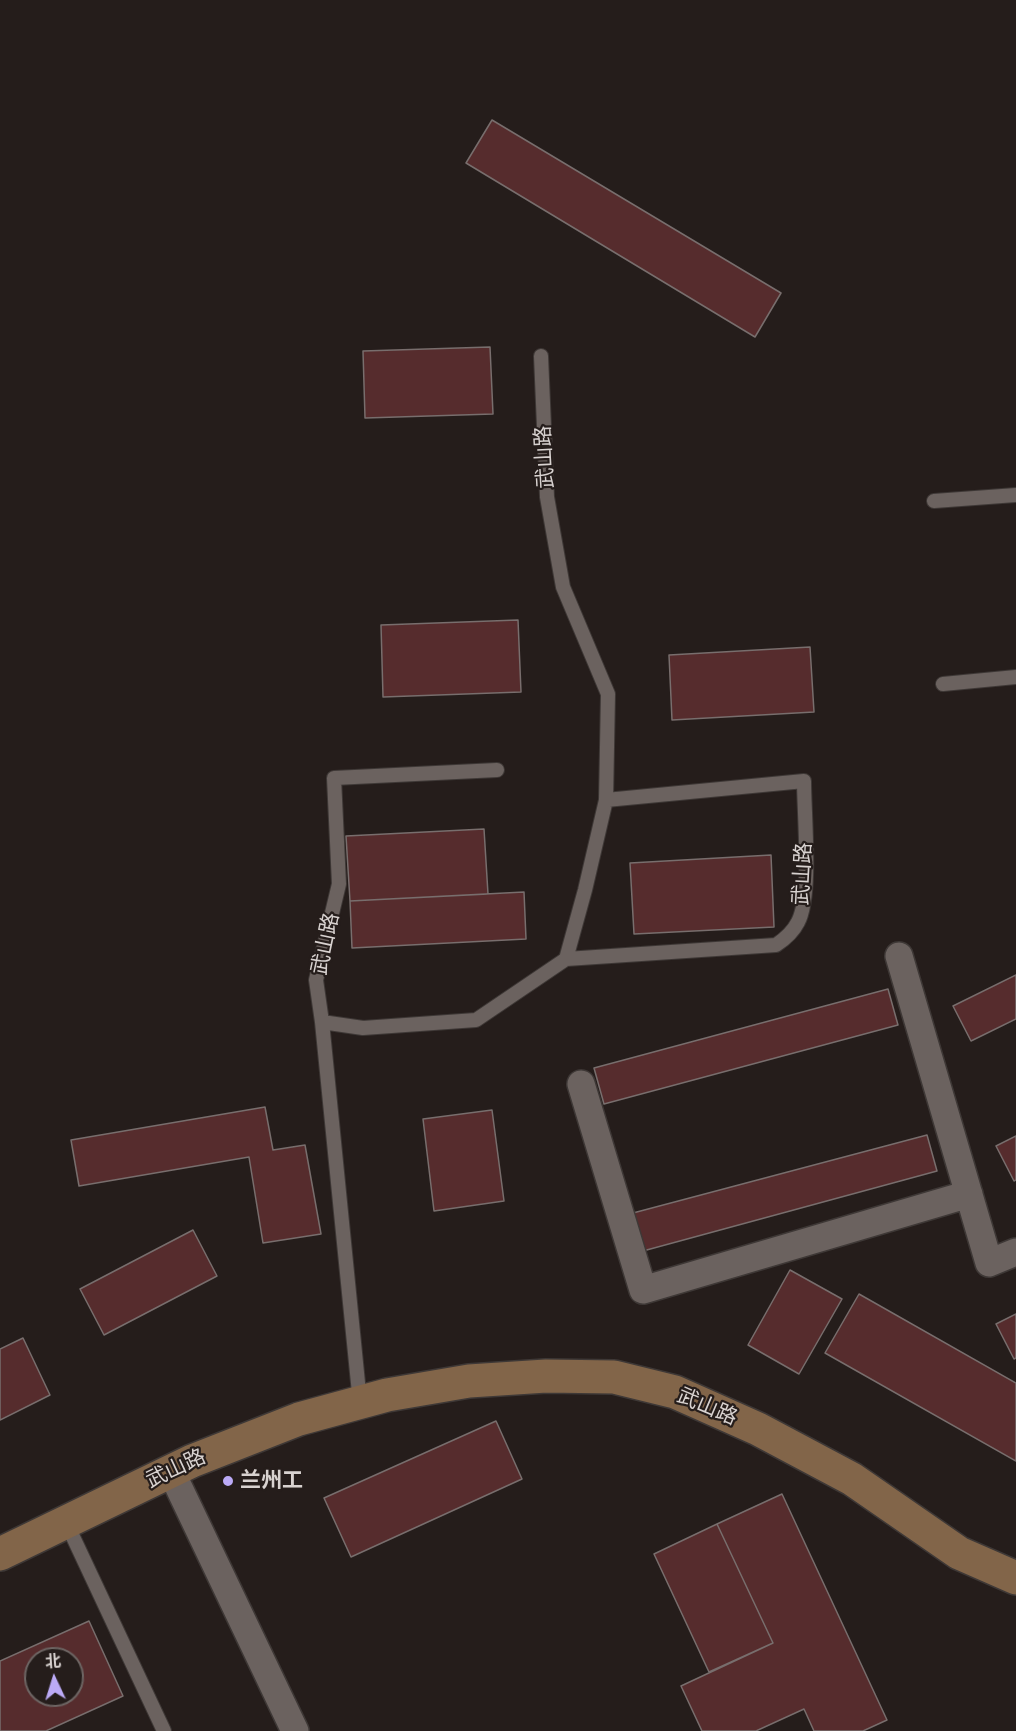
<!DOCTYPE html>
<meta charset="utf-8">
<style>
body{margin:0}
#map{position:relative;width:1016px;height:1731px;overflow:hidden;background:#251d1b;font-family:"PT Sans Narrow","Noto Sans SC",sans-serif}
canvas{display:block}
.north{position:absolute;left:24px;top:1647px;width:60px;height:60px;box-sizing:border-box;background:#251d1b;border:2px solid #6d6563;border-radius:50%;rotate:356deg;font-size:16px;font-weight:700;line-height:24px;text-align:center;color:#d8d2d0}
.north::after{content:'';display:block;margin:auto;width:21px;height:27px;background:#bbaaf6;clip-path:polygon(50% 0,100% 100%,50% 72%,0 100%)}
</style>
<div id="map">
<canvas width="1016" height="1731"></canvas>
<div class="north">北</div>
</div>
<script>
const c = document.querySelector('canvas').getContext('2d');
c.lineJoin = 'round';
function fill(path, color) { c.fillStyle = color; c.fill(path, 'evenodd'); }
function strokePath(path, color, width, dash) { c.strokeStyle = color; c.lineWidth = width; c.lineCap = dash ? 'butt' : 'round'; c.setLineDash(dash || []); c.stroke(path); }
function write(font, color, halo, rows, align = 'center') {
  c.font = font + ' "PT Sans Narrow","Noto Sans SC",sans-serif'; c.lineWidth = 4.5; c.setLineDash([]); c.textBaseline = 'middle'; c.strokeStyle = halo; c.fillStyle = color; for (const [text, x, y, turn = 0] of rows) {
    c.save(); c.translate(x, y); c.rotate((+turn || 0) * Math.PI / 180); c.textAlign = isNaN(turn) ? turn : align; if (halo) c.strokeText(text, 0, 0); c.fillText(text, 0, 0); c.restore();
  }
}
const building = new Path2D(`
 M492 120 781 293 755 337 466 163Z
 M490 347 493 414 365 418 363 351Z
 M518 620 521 692 383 697 381 625Z
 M810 647 814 712 672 720 669 655Z
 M484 829 488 894 350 901 346 836Z
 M771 855 774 927 634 934 630 863Z
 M524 892 526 939 352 948 350 901Z
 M1016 975V1019L971 1041 953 1006Z
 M888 989 898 1025 604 1104 594 1068Z
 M265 1107 273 1150 305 1145 321 1234 263 1243 249 1157 79 1186 71 1140Z
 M492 1110 504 1201 434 1211 423 1119Z
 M927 1135 937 1171 643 1251 633 1213Z
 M1016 1136V1180L1014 1181 996 1146Z
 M193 1230 217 1276 104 1335 80 1289Z
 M790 1270 842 1299 799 1374 748 1345Z
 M859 1294 1016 1383V1461L825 1353Z
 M1016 1314V1358L1014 1359 996 1324Z
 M23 1338 50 1395 0 1420V1349Z
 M496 1421 522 1479 351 1557 324 1498Z
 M782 1494 887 1720 863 1731H814L804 1709 756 1731H702L681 1686 773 1643 717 1524Z
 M717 1524 773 1643 709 1672 654 1554Z
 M89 1621 123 1696 46 1731H0V1661ZM36 1659H72V1695H36Z`);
fill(building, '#562c2d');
strokePath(building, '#786e6d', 1.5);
const service = new Path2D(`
 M541 356 547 497 563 587 608 694 606 800 585 890 566 959
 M934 501 1016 495
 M943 684 1016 677
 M322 1022 363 1028 476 1020 566 959 776 945C785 939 793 932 798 922 812 896 804 814 804 781L606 800
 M360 1403 322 1022 316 980 339 884 334 778 497 770
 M66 1522 164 1731`);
const minor = new Path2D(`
 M899 956 989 1263 1016 1252
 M581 1084 643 1290 969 1194
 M171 1471 295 1731`);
const secondary = new Path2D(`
 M0 1554 192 1461 299 1419 387 1395 469 1381 546 1376 614 1377 675 1392 758 1429 852 1479 959 1553 1016 1578`);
strokePath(service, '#3e3836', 16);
strokePath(minor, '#3e3836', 30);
strokePath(secondary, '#3e3836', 36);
strokePath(service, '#6b625f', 14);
strokePath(minor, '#6b625f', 27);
strokePath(secondary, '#826549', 33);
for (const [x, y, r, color] of [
 [228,1481,6,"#bbaaf6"]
]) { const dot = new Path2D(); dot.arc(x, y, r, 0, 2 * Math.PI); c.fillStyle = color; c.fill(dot); strokePath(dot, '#251d1b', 2); }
write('21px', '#d8d2d0', '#251d1b', [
 ["武山路",545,457,-93],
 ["武山路",803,874,-87],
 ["武山路",326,944,-78],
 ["武山路",707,1407,23],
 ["武山路",176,1469,-25]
]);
write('bold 21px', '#d8d2d0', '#251d1b', [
 ["兰州工",240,1481]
], 'left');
</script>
